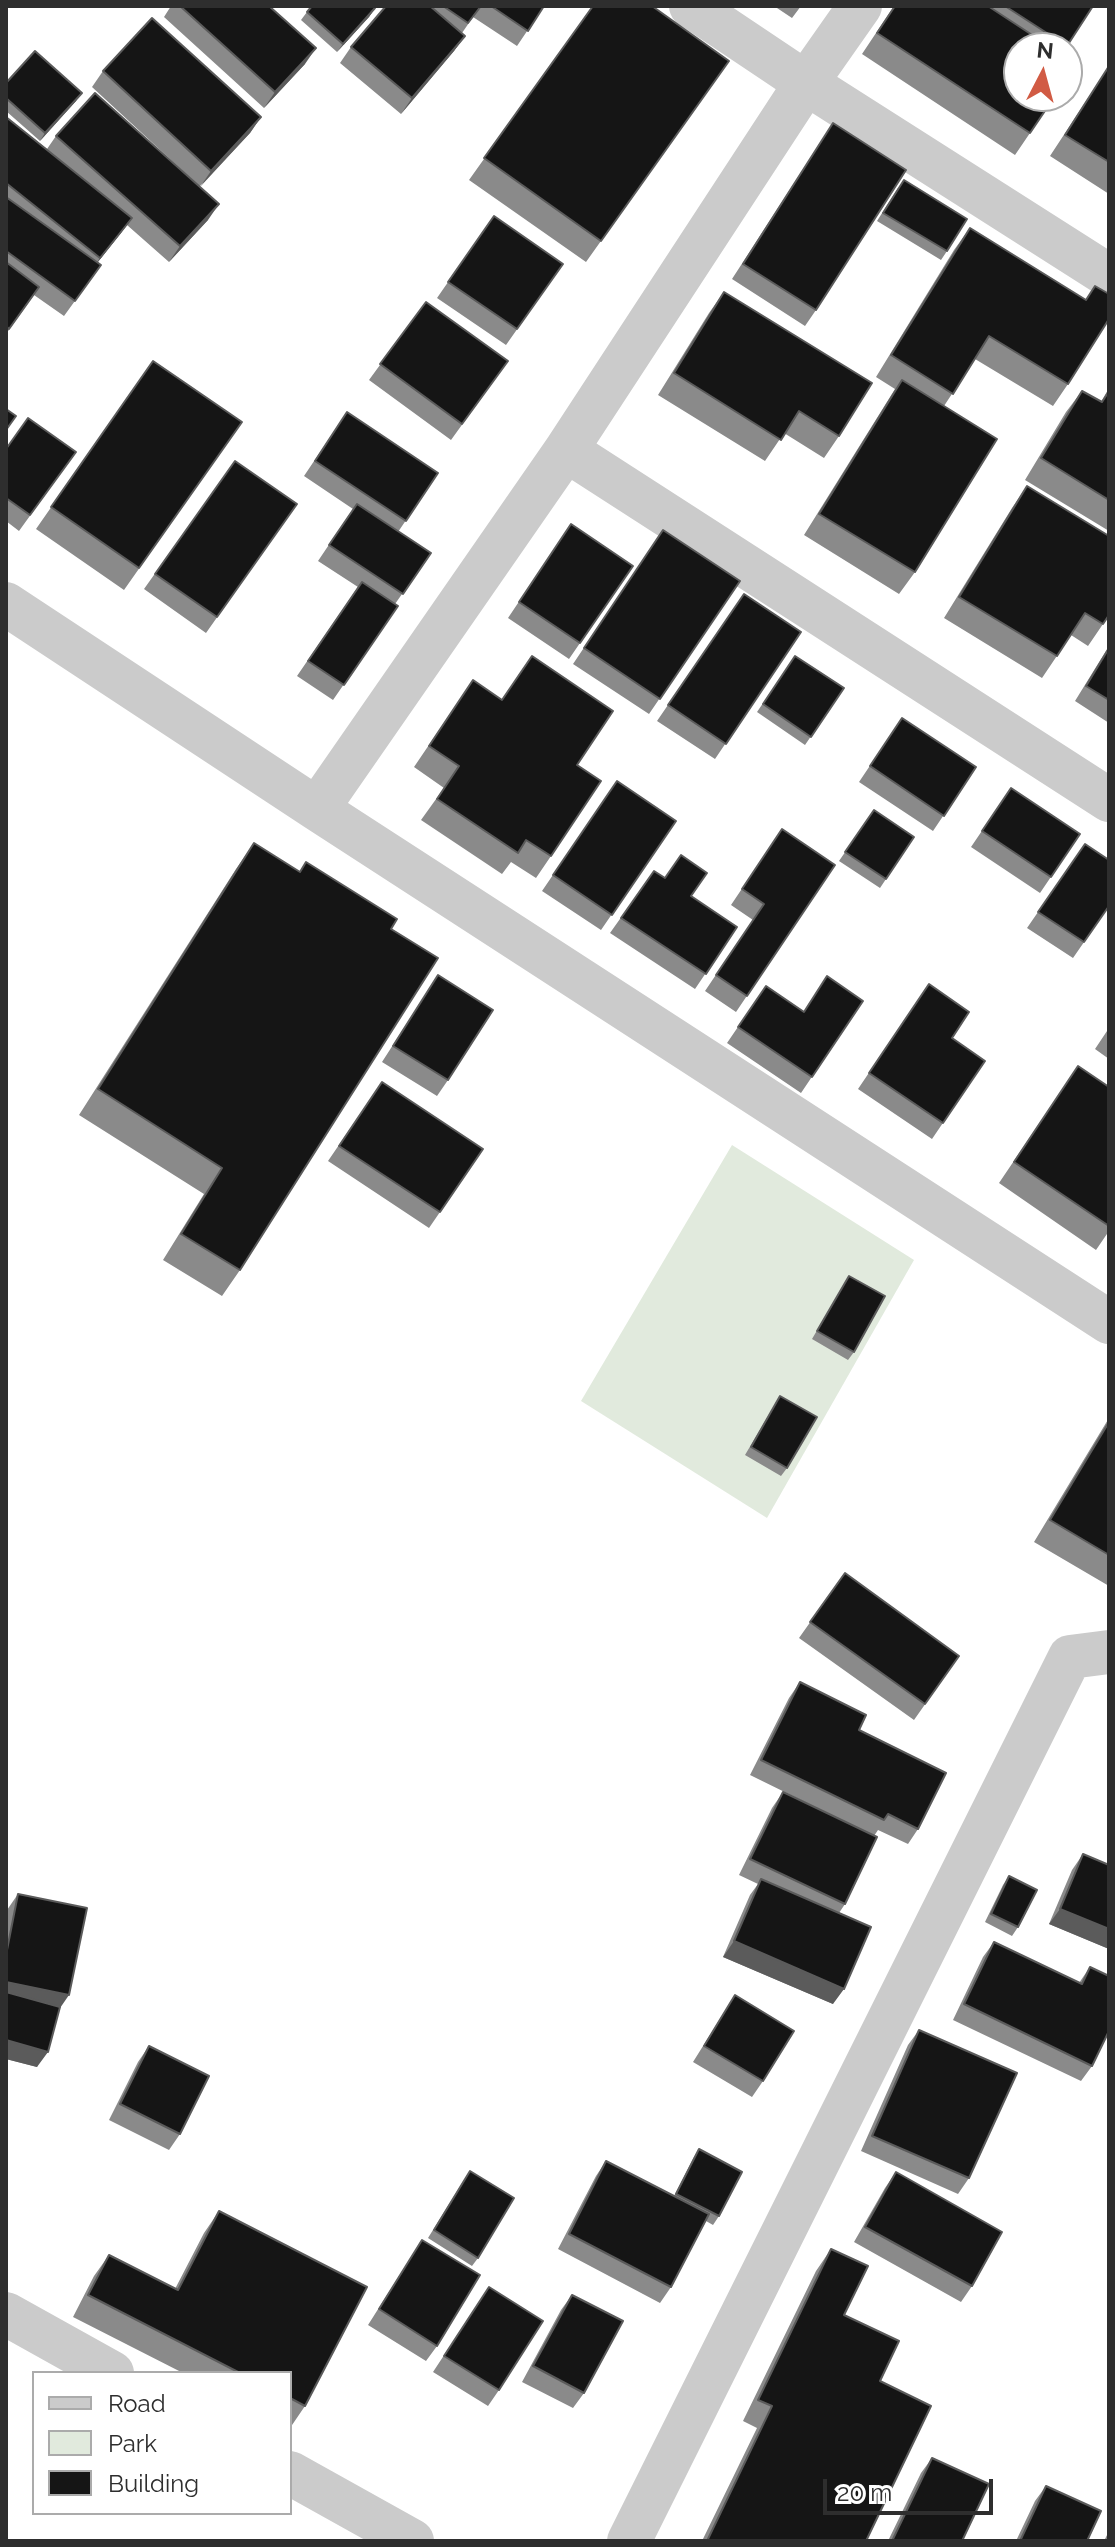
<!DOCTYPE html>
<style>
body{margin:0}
#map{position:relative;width:1115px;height:2547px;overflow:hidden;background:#fff;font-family:Raleway,sans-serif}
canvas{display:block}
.frame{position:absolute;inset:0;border:8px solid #2e2e2e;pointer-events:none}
.legend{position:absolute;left:32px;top:2371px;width:260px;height:144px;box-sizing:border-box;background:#fff;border:2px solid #ababab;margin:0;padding:10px 14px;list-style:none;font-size:24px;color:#2e2e2e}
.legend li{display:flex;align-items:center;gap:16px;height:40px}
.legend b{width:40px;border:2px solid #ababab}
.north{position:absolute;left:1003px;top:32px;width:80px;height:80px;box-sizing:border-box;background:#fff;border:2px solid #ababab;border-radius:50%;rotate:6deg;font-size:22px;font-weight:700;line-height:32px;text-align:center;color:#2e2e2e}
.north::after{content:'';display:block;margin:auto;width:28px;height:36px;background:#d15b44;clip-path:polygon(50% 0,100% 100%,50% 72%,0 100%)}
.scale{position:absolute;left:823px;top:2479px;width:170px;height:36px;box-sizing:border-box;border:4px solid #2e2e2e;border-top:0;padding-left:10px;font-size:24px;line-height:28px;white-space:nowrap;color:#2e2e2e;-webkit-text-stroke:6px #fff;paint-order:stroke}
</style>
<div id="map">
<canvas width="1115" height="2547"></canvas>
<div class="frame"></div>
<ul class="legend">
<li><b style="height:10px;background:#cbcbcb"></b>Road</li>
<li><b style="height:22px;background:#e1eadd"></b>Park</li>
<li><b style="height:22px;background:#151515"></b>Building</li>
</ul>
<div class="north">N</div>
<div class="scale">20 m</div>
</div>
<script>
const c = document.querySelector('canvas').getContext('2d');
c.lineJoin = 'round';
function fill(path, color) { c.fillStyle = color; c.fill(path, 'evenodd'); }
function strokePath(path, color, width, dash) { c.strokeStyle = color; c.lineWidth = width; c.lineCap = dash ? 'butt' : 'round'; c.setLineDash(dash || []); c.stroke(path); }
fill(new Path2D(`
 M732 1145 914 1260 767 1518 581 1401Z`), '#e1eadd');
strokePath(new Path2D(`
 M691 6 806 83 1109 276
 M566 450 1109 800
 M6 604 317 809 1109 1322
 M317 809 566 450 806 83 860 6
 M6 2314 112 2373
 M290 2473 412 2541
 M629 2541 1070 1657 1109 1652`), '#cbcbcb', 44);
fill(new Path2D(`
 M171 6H269L305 64 264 108 164 17Z
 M386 6H544L517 46 473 17 462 33 465 36 454 51 401 114 340 63 351 47Z
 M593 6 729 61 586 262 469 180Z
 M774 6H801L792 18Z
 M894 6H1093L1066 48H1019L1030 133 1015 155 862 54Z
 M375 8 369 17 337 52 301 20 307 12Z
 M1109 66V194L1050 156Z
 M103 71 261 117 250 133 200 186 208 220 169 262 127 225 98 262 101 265 64 316 34 295 6 334V117L47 149 56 136 196 183 92 87Z
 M6 83 76 101 40 141 6 111Z
 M833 123 816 310 805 326 732 279Z
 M898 188 947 251 941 260 877 221Z
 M494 216 563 264 506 345 437 298Z
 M970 228 1086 300 1095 286 1068 384 1053 406 975 359 944 406 915 572 899 594 804 535 895 389 876 377 954 250Z
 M724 292 839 436 824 458 784 433 765 461 658 395 709 313Z
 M426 302 508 361 451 440 369 380Z
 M153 361 242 422 124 590 36 529Z
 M1109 388V531L1025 480 1066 412 1082 391 1101 402Z
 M347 412 438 473 398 532 431 553 395 604 398 606 333 700 297 676 358 587 318 561 353 509 304 476Z
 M6 449 76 452 19 531 6 521Z
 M235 461 297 504 206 633 144 589Z
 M1027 486 1103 624 1088 646 1071 635 1042 678 944 618 1012 508Z
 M571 524 633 566 569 659 508 618Z
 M663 530 740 581 649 714 573 664Z
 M744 594 801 632 715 759 657 721Z
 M1109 646V723L1075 701Z
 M532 656 577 765 551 856 536 878 511 862 502 874 421 820 444 788 414 767 473 680 502 700Z
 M795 656 844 688 805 745 757 712Z
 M902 718 976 767 933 831 859 782Z
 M617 781 676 821 601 930 542 891Z
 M1011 788 1080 834 1040 893 971 847Z
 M874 810 914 837 880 888 839 861Z
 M782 829 835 865 736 1012 705 991 753 920 731 905Z
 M254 843 240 1270 222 1296 163 1260 204 1194 79 1115 236 869Z
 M1085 844 1109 906 1073 958 1027 928Z
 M654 871 737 927 695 989 610 933Z
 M438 975 448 1080 437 1096 382 1062Z
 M929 984 952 1038 985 1061 932 1139 858 1089Z
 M766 986 803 1011 863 1001 801 1093 727 1043Z
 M1109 1028V1059L1095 1049Z
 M1078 1066 1109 1087V1231L1096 1250 999 1183Z
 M382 1082 440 1212 429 1228 328 1161Z
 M849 1276 854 1352 848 1360 812 1339Z
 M780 1396 787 1468 781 1476 745 1455Z
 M1109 1418V1586L1034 1542Z
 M845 1573 959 1656 914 1720 799 1638Z
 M800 1682 859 1730 918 1829 908 1844 878 1830 874 1836 845 1904 839 1913 833 2004 723 1957 750 1895 758 1884 739 1875 772 1808 783 1792 864 1831 750 1775 789 1698Z
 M1083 1854 1109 1865V1949L1049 1924 1072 1870Z
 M1009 1876 1018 1927 1012 1936 985 1922 1003 1885Z
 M18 1894 60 2008 37 2067 6 2059V1916L7 1910Z
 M994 1942 1079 1983 1090 1967 1092 2066 1081 2081 953 2020 983 1957Z
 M735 1995 763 2081 752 2097 693 2062Z
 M919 2030 969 2178 958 2194 861 2151 908 2045Z
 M149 2046 180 2134 169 2150 109 2120 138 2062Z
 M699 2149 719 2216 713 2225 706 2221 671 2287 660 2303 558 2249 596 2176 606 2161 674 2196 694 2157Z
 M896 2172 972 2286 961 2302 854 2242 885 2188Z
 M464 2180 478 2258 472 2266 428 2238Z
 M219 2211 305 2406 290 2428V2373H183L73 2317 94 2276 109 2255 175 2289 204 2233Z
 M422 2240 437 2346 426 2361 368 2325Z
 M831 2249 844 2315 880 2381 866 2541H702L757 2428 743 2421 816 2271Z
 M489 2287 499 2390 488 2406 433 2372Z
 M572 2295 584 2393 573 2408 522 2382 561 2310Z
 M932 2458 962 2541H888L921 2473Z
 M1046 2486 1087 2541H1016L1035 2501Z
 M1109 2531V2541H1104Z`), '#8a8a8a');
fill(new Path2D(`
 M375 8 369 17 337 52 343 44Z
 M465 36 454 51 401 114 412 98Z
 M316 48 305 64 264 108 275 92Z
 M82 93 76 101 40 141 45 133Z
 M261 117 250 133 200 187 211 171Z
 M219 204 208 220 169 262 180 246Z
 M132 218 121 233 89 273 100 258Z
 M1060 1909 1109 1929V1949L1049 1924Z
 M734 1941 844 1989 833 2004 723 1957Z
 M6 1982 69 1995 58 2011 6 2000Z
 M6 2040 48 2052 37 2067 6 2059Z`), '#5b5b5b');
const building = new Path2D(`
 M180 6H269L316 48 275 92Z
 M312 6H372L375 8 343 44 307 12Z
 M386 6H430L465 36 412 98 351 47Z
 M443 6H481L468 23Z
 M491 6H544L528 31Z
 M593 6H652L729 61 601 241 484 158Z
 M895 6H988L1052 48H1019V96H1055L1030 133 877 33Z
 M1005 6H1093L1067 46Z
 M152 18 261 117 211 171 103 71Z
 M35 51 82 93 45 133 6 98V83Z
 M1067 58 1076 64 1067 78Z
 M1109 66V162L1065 135Z
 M95 93 219 204 180 246 56 136Z
 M6 117 132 218 100 258 6 183Z
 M833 123 906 170 816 310 743 264Z
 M904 180 967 219 947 251 883 213Z
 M6 197 101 265 75 301 6 251Z
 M494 216 563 264 517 329 448 282Z
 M970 228 1086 300 1095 286 1109 294V319L1068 384 989 336 953 394 891 355Z
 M6 262 39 287 9 329 6 326Z
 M724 292 872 383 839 436 799 411 781 440 674 373Z
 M426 302 508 361 462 424 380 364Z
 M153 361 242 422 139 568 51 507Z
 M902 380 997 439 915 572 819 514Z
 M1082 391 1102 402 1109 391V500L1041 458Z
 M6 409 16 416 6 430Z
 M347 412 438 473 406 521 315 461Z
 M28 418 76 452 30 515 6 498V449Z
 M235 461 297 504 217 617 155 574Z
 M1027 486 1109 536V615L1103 624 1085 613 1057 656 959 597Z
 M357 504 431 553 403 594 329 545Z
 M571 524 633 566 580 643 519 602Z
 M663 530 740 581 660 699 584 648Z
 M362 582 398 606 344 685 308 661Z
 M744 594 801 632 726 744 668 705Z
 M1109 648V700L1086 686Z
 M532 656 613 711 577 765 601 781 551 856 526 840 518 853 437 799 459 766 429 746 473 680 502 700Z
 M795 656 844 688 811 737 763 704Z
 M902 718 976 767 944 816 870 766Z
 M617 781 676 821 612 915 553 875Z
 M1011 788 1080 834 1051 877 982 831Z
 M874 810 914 837 886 879 845 852Z
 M782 829 835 865 747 996 716 975 764 904 742 889Z
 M254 843 300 872 306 862 397 919 391 929 438 958 240 1270 181 1234 222 1168 98 1089Z
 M1085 844 1109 860V906L1084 942 1038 912Z
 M681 855 707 873 691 896 737 927 706 974 621 918 654 871 665 878Z
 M438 975 493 1010 448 1080 393 1046Z
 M827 976 863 1001 812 1077 738 1027 766 986 804 1012Z
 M929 984 969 1012 952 1038 985 1061 943 1123 869 1073Z
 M1078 1066 1109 1087V1226L1014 1162Z
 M382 1082 483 1149 440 1212 339 1146Z
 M849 1276 885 1296 854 1352 817 1331Z
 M780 1396 817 1417 787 1468 751 1447Z
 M1109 1422V1555L1050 1520Z
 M845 1573 959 1656 925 1704 810 1622Z
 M800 1682 866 1715 859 1730 946 1773 918 1829 888 1814 884 1820 761 1760Z
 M783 1792 877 1837 845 1904 750 1859Z
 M1083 1854 1109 1865V1929L1060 1909Z
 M1009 1876 1037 1890 1018 1927 991 1914Z
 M761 1879 871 1927 844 1989 734 1941Z
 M18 1894 87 1908 69 1995 6 1982V1955Z
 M994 1942 1082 1984 1090 1967 1109 1976V2031L1092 2066 964 2004Z
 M6 1992 60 2007 48 2052 6 2040Z
 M735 1995 794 2031 763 2081 704 2046Z
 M919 2030 1017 2073 969 2178 872 2136Z
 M149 2046 209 2076 180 2134 120 2104Z
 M699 2149 742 2172 719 2216 676 2194Z
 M606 2161 709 2214 671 2287 569 2234Z
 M470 2171 514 2198 478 2258 434 2230Z
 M896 2172 1002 2232 972 2286 865 2227Z
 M219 2211 367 2287 305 2406 290 2398V2373H240L88 2295 109 2255 178 2290Z
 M422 2240 480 2275 437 2346 379 2309Z
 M831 2249 868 2266 844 2315 899 2341 880 2381 931 2406 866 2541H707L772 2406 758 2400Z
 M489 2287 543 2321 499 2390 444 2356Z
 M572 2295 623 2321 584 2393 533 2366Z
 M932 2458 989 2484 962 2541H892Z
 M1046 2486 1101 2511 1087 2541H1020Z`);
fill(building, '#151515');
strokePath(building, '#5b5b5b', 2);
</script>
